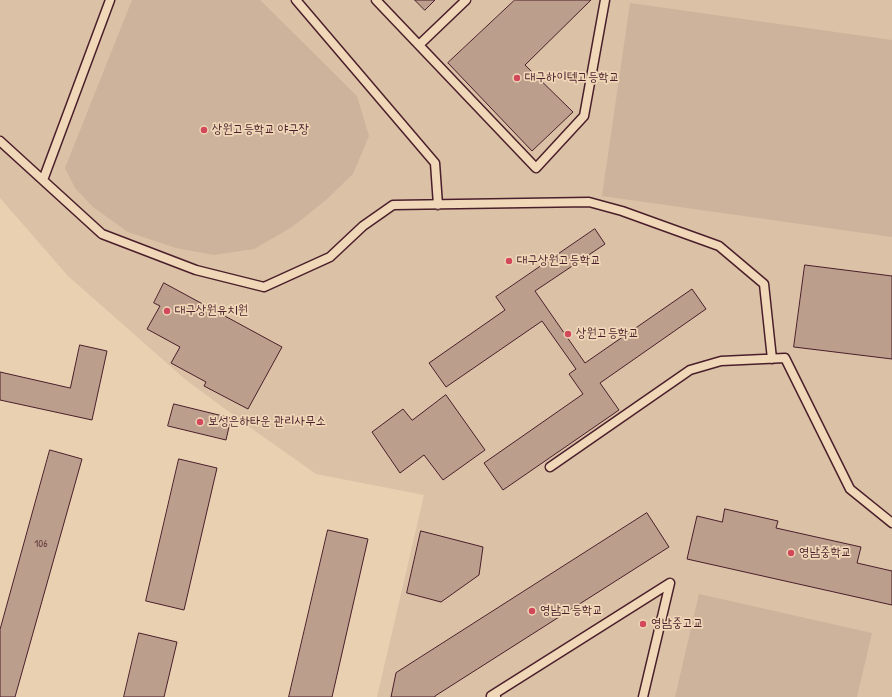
<!DOCTYPE html>
<meta charset="utf-8">
<style>
body{margin:0}
canvas{display:block;background:#e8d0b1}
</style>
<canvas width="892" height="697"></canvas>
<script>
const c = document.querySelector('canvas').getContext('2d');
c.lineJoin = 'round';
function fill(path, color) { c.fillStyle = color; c.fill(path, 'evenodd'); }
function strokePath(path, color, width, dash) { c.strokeStyle = color; c.lineWidth = width; c.lineCap = dash ? 'butt' : 'round'; c.setLineDash(dash || []); c.stroke(path); }
function write(font, color, halo, rows, align = 'center') {
  c.font = font + ' "Patrick Hand","Poor Story",sans-serif'; c.lineWidth = 3.5; c.setLineDash([]); c.textBaseline = 'middle'; c.strokeStyle = halo; c.fillStyle = color; for (const [text, x, y, turn = 0] of rows) {
    c.save(); c.translate(x, y); c.rotate((+turn || 0) * Math.PI / 180); c.textAlign = isNaN(turn) ? turn : align; if (halo) c.strokeText(text, 0, 0); c.fillText(text, 0, 0); c.restore();
  }
}
fill(new Path2D(`
 M0 0H892V697H377L424 495 316 474 251 428 186 380 68 276 0 198Z`), '#dbc1a6');
fill(new Path2D(`
 M132 0H260L357 96 369 136 353 174 326 200 292 227 254 249 214 255 176 248 128 232 93 207 75 188 65 168Z
 M630 3 892 40V237L602 196Z
 M699 594 872 633 857 697H675Z`), '#ceb39c');
const building = new Path2D(`
 M415 0H435L425 10Z
 M515 0H591L525 65 573 112 532 151 448 63Z
 M595 229 605 244 535 291 585 363 692 289 706 309 600 383 619 410 503 490 484 463 583 394 569 374 576 369 542 321 446 387 429 363 505 310 496 297Z
 M805 265 892 276V359L794 347Z
 M164 283 282 347 248 409 204 386 206 382 171 363 180 347 147 329 160 306 154 303Z
 M80 345 107 351 92 420 0 400V372L70 388Z
 M446 395 485 450 443 480 424 455 400 473 372 432 403 409 412 420Z
 M174 404 231 418 226 440 168 426Z
 M50 450 82 459 15 697H0V630Z
 M179 459 217 468 184 610 146 601Z
 M725 509 778 521 776 528 861 547 857 563 892 571V605L687 559 697 516 722 522Z
 M647 513 669 547 435 696V697H391L396 673Z
 M328 530 368 539 332 697H289Z
 M421 531 483 547 479 575 441 602 407 593Z
 M139 633 177 642 164 697H124Z`);
fill(building, '#bc9e8c');
strokePath(building, '#4a1f2b', 1);
const service = new Path2D(`
 M296 0 435 163 438 205
 M376 0 536 168 584 116 605 0
 M419 45 466 0
 M0 141 102 234 196 270 264 287 330 257 363 226 393 205 589 202 622 211 719 246 764 284 772 359
 M43 180 110 0
 M550 467 690 370 721 361 785 358 850 489 892 523
 M496 697 491 696 670 583 643 697`);
strokePath(service, '#4a1f2b', 11);
strokePath(service, '#efd7b7', 8);
for (const [x, y, r, color] of [
 [517,78,4,"#d1495b"],
 [204,130,4,"#d1495b"],
 [509,261,4,"#d1495b"],
 [167,311,4,"#d1495b"],
 [568,334,4,"#d1495b"],
 [200,422,4,"#d1495b"],
 [791,553,4,"#d1495b"],
 [532,611,4,"#d1495b"],
 [643,624,4,"#d1495b"]
]) { const dot = new Path2D(); dot.arc(x, y, r, 0, 2 * Math.PI); c.fillStyle = color; c.fill(dot); strokePath(dot, '#efd7b7', 1.5); }
write('11px', '#663f43', null, [
 ["106",41,544]
]);
write('13px', '#4a1f2b', '#efd7b7', [
 ["대구하이텍고등학교",525,78],
 ["상원고등학교 야구장",212,130],
 ["대구상원고등학교",517,261],
 ["대구상원유치원",175,311],
 ["상원고등학교",576,334],
 ["보성은하타운 관리사무소",208,422],
 ["영남중학교",799,553],
 ["영남고등학교",540,611],
 ["영남중고교",651,624]
], 'left');
</script>
